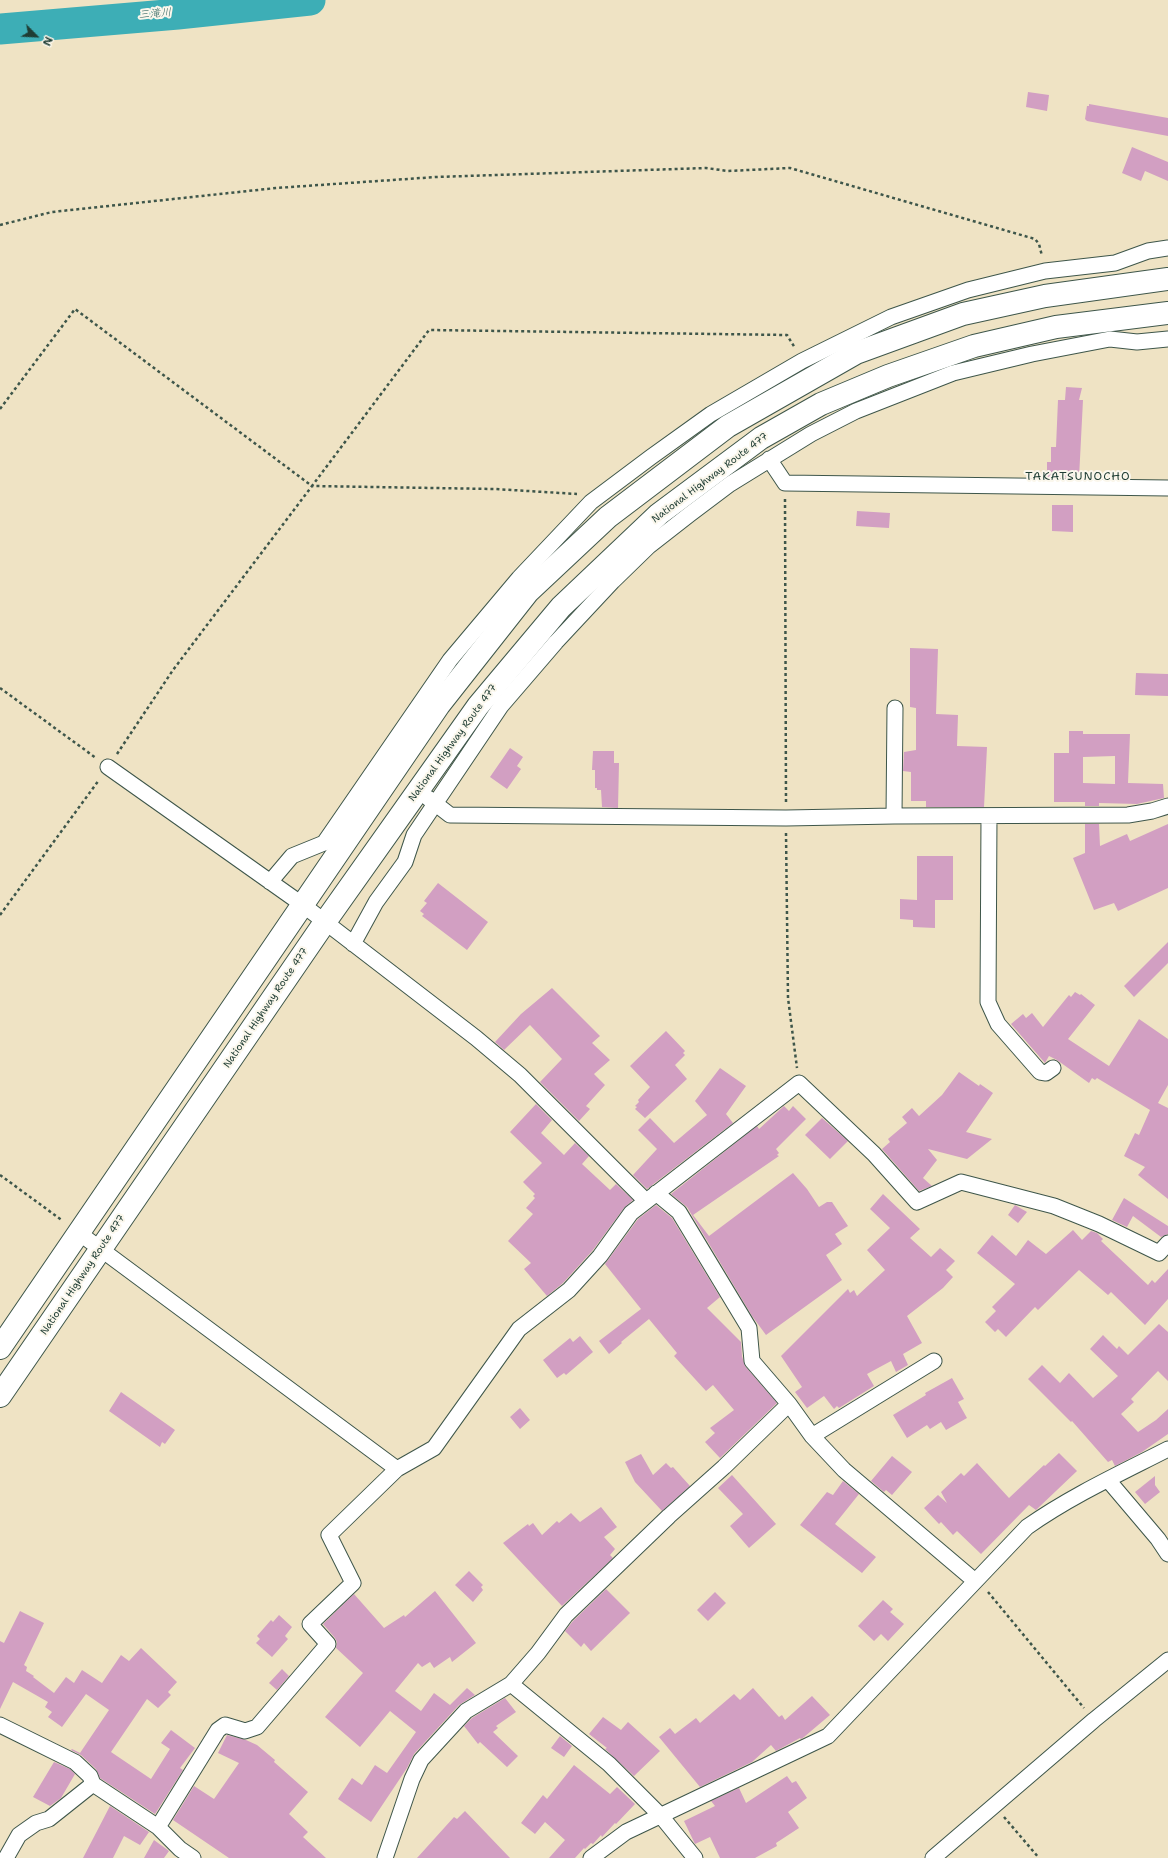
<!DOCTYPE html>
<meta charset="utf-8">
<style>
body{margin:0}
#map{position:relative;width:1168px;height:1858px;overflow:hidden;background:#efe3c4;font-family:"Shantell Sans",sans-serif}
canvas{display:block}
.north{position:absolute;left:16px;top:16px;width:40px;height:40px;-webkit-text-stroke:3px #fbf7ec;paint-order:stroke;rotate:114deg;font-size:11px;font-weight:700;line-height:16px;text-align:center;color:#1f3d34}
.north::after{content:'';display:block;margin:auto;width:14px;height:18px;background:#1f3d34;clip-path:polygon(50% 0,100% 100%,50% 72%,0 100%)}
</style>
<div id="map">
<canvas width="1168" height="1858"></canvas>
<div class="north">N</div>
</div>
<script>
const c = document.querySelector('canvas').getContext('2d');
c.lineJoin = 'round';
function strokePath(path, color, width, dash) { c.strokeStyle = color; c.lineWidth = width; c.lineCap = dash ? 'butt' : 'round'; c.setLineDash(dash || []); c.stroke(path); }
function fill(path, color) { c.fillStyle = color; c.fill(path, 'evenodd'); }
function write(font, color, halo, rows, align = 'center') {
  c.font = font + ' "Shantell Sans","Klee One",sans-serif'; c.lineWidth = 4; c.setLineDash([]); c.textBaseline = 'middle'; c.strokeStyle = halo; c.fillStyle = color; for (const [text, x, y, turn = 0] of rows) {
    c.save(); c.translate(x, y); c.rotate((+turn || 0) * Math.PI / 180); c.textAlign = isNaN(turn) ? turn : align; if (halo) c.strokeText(text, 0, 0); c.fillText(text, 0, 0); c.restore();
  }
}
strokePath(new Path2D(`
 M0 29 178 14 310 0`), '#3daeb6', 31);
fill(new Path2D(`
 M1028 92 1049 95 1047 111 1026 107Z
 M1089 104 1168 118V136L1087 121 1085 119 1087 106H1089Z
 M1132 147 1168 162V181L1145 171 1141 181 1122 173Z
 M1066 387 1082 388 1079 400H1083L1079 478 1047 477V462H1051V447H1056L1058 400H1065Z
 M1052 505H1073V532L1052 531Z
 M857 511 890 513 889 528 856 526Z
 M910 648 938 649 936 714 958 715 957 746 987 747 984 807H926V801H911V772L903 771 904 752 916 750V708L910 707Z
 M1136 673 1168 674V696L1135 695Z
 M1069 731H1083V734H1130L1128 783 1163 784 1164 798 1137 804 1099 803V806H1085V802H1054V753H1069ZM1115 756V784L1083 783V757Z
 M510 748 523 757 517 766 521 769 507 789 490 777Z
 M593 751H614V763H619L618 808 602 807 601 790H597V788H595V770H592Z
 M1085 824H1099L1100 846 1127 834 1130 841 1168 824V888L1118 911 1114 903 1094 910 1073 858 1085 853Z
 M917 856H953V900H935V928L913 927V920L900 919V899L917 900Z
 M438 883 488 922 467 950 422 916 424 914 420 911 427 903 424 901Z
 M1168 942V963L1134 997 1124 986Z
 M552 988 600 1036 592 1043 610 1060 594 1074 605 1085 586 1106 590 1109 579 1121 540 1082 562 1059 530 1025 504 1050 495 1042 521 1014Z
 M1075 992 1080 995 1081 994 1095 1005 1068 1039 1109 1066 1139 1019 1168 1039V1085L1158 1103 1168 1108V1199L1138 1175 1145 1167 1124 1156 1135 1133 1139 1135 1150 1110 1097 1078 1095 1080 1092 1078 1089 1083 1057 1060 1049 1056 1045 1063 1011 1024 1023 1014 1026 1018 1032 1013 1043 1027 1069 995 1071 997Z
 M666 1031 685 1051 683 1053 685 1055 675 1065 687 1079 645 1118 635 1109 637 1107 635 1106 639 1102 638 1100 650 1087 630 1066Z
 M720 1068 746 1086 726 1114 733 1123 647 1189 633 1175 657 1149 638 1130 650 1118 674 1143 707 1115 695 1101Z
 M959 1072 979 1086 980 1084 993 1093 966 1132 992 1139 967 1159 928 1149 937 1160 923 1178 932 1186 919 1191 882 1149 890 1142 888 1139 907 1123 902 1117 912 1108 919 1116 942 1095Z
 M536 1104 552 1120 541 1133 564 1155 575 1143 589 1156 582 1164 610 1190 616 1184 633 1200 624 1208 593 1250 563 1283 547 1296 524 1269 531 1263 508 1241 533 1214 526 1208 535 1198 533 1196 535 1194 523 1182 542 1163 510 1132Z
 M784 1106 789 1111 793 1106 806 1119 776 1149 779 1153 777 1155 779 1156 693 1215 709 1236 793 1173 807 1189 819 1207 827 1202H832L848 1226 835 1234 842 1244 826 1255 842 1280 766 1335 752 1316 687 1207 671 1194 757 1126 759 1129Z
 M822 1118 848 1141 830 1159 805 1135Z
 M883 1194 920 1229 910 1238 931 1257 940 1248 955 1261 946 1270 953 1277 943 1288 907 1316 922 1343 903 1354 908 1365 896 1372 891 1361 867 1374 874 1386 839 1408 837 1406 834 1409 824 1396 807 1408 795 1392 802 1387 781 1356 848 1289 850 1293 854 1290 857 1296 885 1270 867 1250 890 1228 870 1209Z
 M1124 1198 1168 1226V1234L1161 1237 1133 1216 1127 1227 1112 1220Z
 M656 1205 672 1218 720 1297 707 1308 741 1342 742 1356 745 1366 777 1403 720 1458 705 1442 715 1433 710 1428 734 1410 713 1385 706 1391 674 1356 677 1353 649 1319 621 1342 622 1343 609 1354 599 1341 641 1309 605 1264 638 1219Z
 M1015 1205 1027 1212 1018 1223 1008 1215Z
 M1073 1230 1082 1240 1091 1231 1097 1233 1103 1239 1101 1241 1148 1285 1152 1280 1155 1283 1168 1269V1299L1145 1325 1111 1292 1108 1295 1079 1270 1038 1310 1035 1307 1006 1337 998 1329 995 1332 985 1322 996 1311 992 1307 1015 1284 977 1253 992 1235 1016 1256 1028 1240 1046 1254Z
 M1159 1324 1168 1332V1381L1158 1371 1131 1399 1134 1402 1121 1414 1138 1432 1156 1420 1168 1409V1434L1142 1452 1115 1466 1112 1460 1108 1462 1072 1421 1071 1422 1028 1379 1042 1365 1060 1383 1069 1373 1093 1398 1118 1376 1090 1349 1103 1335 1117 1349 1119 1346 1128 1355Z
 M580 1336 593 1352 566 1375 564 1373 557 1378 543 1360 570 1338 573 1342Z
 M952 1378 964 1399 958 1402 967 1418 946 1430 941 1422 930 1429 927 1425 907 1438 893 1415 926 1395 925 1393Z
 M121 1392 175 1430 165 1444 162 1442 160 1447 109 1411Z
 M520 1408 530 1420 520 1429 510 1417Z
 M1059 1453 1077 1471 1036 1510 1029 1505 981 1554 957 1531 953 1535 941 1522 939 1524 924 1508 938 1495 947 1503 941 1492 961 1473 964 1476 977 1463 1009 1498 1044 1465 1045 1466Z
 M641 1454 653 1475 666 1463 671 1468 673 1467 690 1486 662 1511 635 1482 625 1462Z
 M892 1456 912 1472 892 1495 886 1490 884 1492 871 1481Z
 M732 1475 776 1524 749 1548 730 1526 743 1514 718 1488Z
 M1155 1476V1485L1160 1492 1145 1504 1135 1492Z
 M843 1481 859 1494 835 1524 876 1557 862 1573 800 1525 827 1492 833 1495Z
 M601 1507 617 1527 604 1537 615 1549 610 1555 613 1558 562 1606 503 1543 528 1524 529 1526 533 1523 542 1535 557 1521 559 1523 571 1513 580 1522Z
 M469 1571 483 1585 481 1587 483 1590 473 1602 455 1585Z
 M606 1589 630 1613 591 1651 584 1643 581 1647 565 1631 573 1621Z
 M435 1591 476 1643 452 1662 450 1657 434 1668 430 1662 422 1667 418 1663 395 1691 421 1711 434 1693 450 1705 467 1688 475 1695 459 1705 414 1754 407 1768 371 1822 338 1799 352 1778 362 1785 375 1765 387 1773 416 1732 390 1711 360 1747 325 1717 363 1673 336 1648 337 1642 335 1638 323 1624 354 1594 384 1628 404 1615 405 1617Z
 M715 1592 726 1603 708 1621 697 1610Z
 M883 1600 893 1609 890 1612 904 1624 888 1641 881 1634 874 1641 858 1626Z
 M20 1611 44 1623 24 1665 27 1667 26 1671 34 1676 33 1677 54 1693 66 1677 74 1683 82 1670 102 1683 121 1655 129 1661 141 1648 177 1682 168 1692 171 1695 158 1708 147 1699 111 1752 151 1779 170 1749 161 1743 171 1730 195 1748 180 1768 183 1770 155 1814 100 1778 96 1769 81 1755 71 1750 72 1749 80 1753 109 1710 86 1694 62 1727 48 1717 52 1712 45 1707 48 1702 13 1682 0 1709V1641L4 1643Z
 M279 1615 292 1627 285 1636 288 1639 272 1657 256 1643 260 1639 257 1636 271 1620 273 1622Z
 M282 1669 289 1676 277 1690 269 1683Z
 M753 1688 779 1717 782 1715 785 1720 812 1696 830 1715 804 1737 801 1739 800 1738 776 1751 771 1745 752 1762 700 1787 659 1737 670 1728 675 1734 696 1718 700 1723 734 1694 740 1700Z
 M505 1698 516 1712 496 1726 498 1728 493 1732 518 1756 507 1767 480 1742 478 1744 464 1726 472 1718Z
 M603 1717 621 1730 628 1722 660 1751 634 1776 605 1749 607 1748 589 1734Z
 M227 1735 246 1740 257 1745 275 1760 274 1762 308 1792 289 1814 308 1832 303 1837 326 1858H229L173 1820 194 1786 214 1799 239 1763 218 1753Z
 M560 1736 572 1746 564 1757 551 1748Z
 M54 1762 70 1769 75 1774 61 1798 50 1806 33 1797Z
 M574 1765 610 1794 617 1787 635 1804 616 1824 615 1823 602 1837 601 1835 593 1844 591 1843 585 1849 584 1848 575 1858H549L565 1840 545 1822 535 1834 521 1823 543 1795 547 1799Z
 M787 1776 792 1783 796 1781 807 1798 788 1812 799 1828 776 1843 777 1846 755 1858H720L710 1837 695 1844 684 1821 715 1806 711 1801 739 1788 746 1803Z
 M110 1806 149 1832 140 1845 124 1836 113 1858H83Z
 M465 1811 510 1858H417L454 1817 457 1819Z
 M154 1840 169 1851 164 1858H144Z`), '#d29fc2');
const street = new Path2D(`
 M769 459 785 483 1168 488
 M895 708 894 816 1128 815 1152 811 1168 806
 M108 767 303 905 476 1038 520 1075 646 1201
 M428 798 450 815 786 818 894 816
 M989 816 988 1002 998 1024 1040 1072 1046 1073 1053 1068
 M270 882 292 856 324 843 450 660 519 578 591 502 651 457 711 414 802 361 891 317 968 290 1045 271 1115 263 1148 251 1168 248
 M353 944 376 902 405 862 414 835 501 706 556 642 613 581 649 546 690 514 730 484 811 434 856 411 953 373 1032 354 1110 339 1137 342 1168 339
 M656 1193 679 1212 749 1328 752 1361 789 1404 812 1436 844 1470 975 1581
 M79 1233 397 1469
 M812 1436 934 1361
 M1108 1480 1158 1539 1168 1554
 M511 1684 609 1764 661 1816 695 1858
 M0 1725 75 1762 90 1776 93 1784 158 1827 180 1849 193 1858
 M158 1827 218 1730 225 1725 245 1731 257 1727 328 1644 310 1624 353 1583 329 1535 397 1469 434 1448 519 1329 569 1290 600 1256 631 1213 799 1083 874 1154 917 1202 961 1182 1054 1206 1099 1224 1159 1253 1168 1243
 M6 1858 19 1835 36 1823 49 1819 93 1784
 M385 1858 412 1779 421 1760 466 1711 511 1684 538 1653 566 1615 669 1516 724 1467 789 1404
 M591 1858 626 1832 828 1736 1027 1527C1071 1496 1121 1473 1168 1449
 M933 1858 1094 1720 1168 1660`);
const highway = new Path2D(`
 M0 1348 439 705 528 592 608 517 728 426 856 353 963 314 1045 296 1168 279
 M0 1396 325 922 478 706 561 607 659 514 761 438 821 404 888 376 974 346 1056 327 1168 313`);
strokePath(street, '#3e564a', 17);
strokePath(highway, '#3e564a', 24);
strokePath(new Path2D(`
 M0 225 52 212 276 188 436 177 706 168 728 171 790 168 1035 239 1039 244 1042 256
 M0 409 75 309 312 486 429 330 787 335 795 348
 M785 499 786 802
 M0 688 96 758
 M117 754 173 670 312 486 495 489 577 494
 M786 833 788 998 797 1068
 M0 915 99 780
 M0 1175 63 1221
 M988 1592 1084 1708
 M1004 1817 1039 1858`), '#3e564a', 2.5, [3, 3]);
strokePath(street, '#fff', 15);
strokePath(highway, '#fff', 22);
write('10px', '#1f3d34', '#fbf7ec', [
 ["National Highway Route 477",710,478,-37],
 ["National Highway Route 477",453,743,-54],
 ["National Highway Route 477",266,1008,-56],
 ["National Highway Route 477",83,1275,-56]
]);
write('italic 11px', '#285f5b', '#fbf7ec', [
 ["三滝川",155,14,-5]
]);
c.letterSpacing = '1px';
write('12px', '#1f3d34', '#fbf7ec', [
 ["TAKATSUNOCHO",1078,477]
]);
c.letterSpacing = '0px';
</script>
